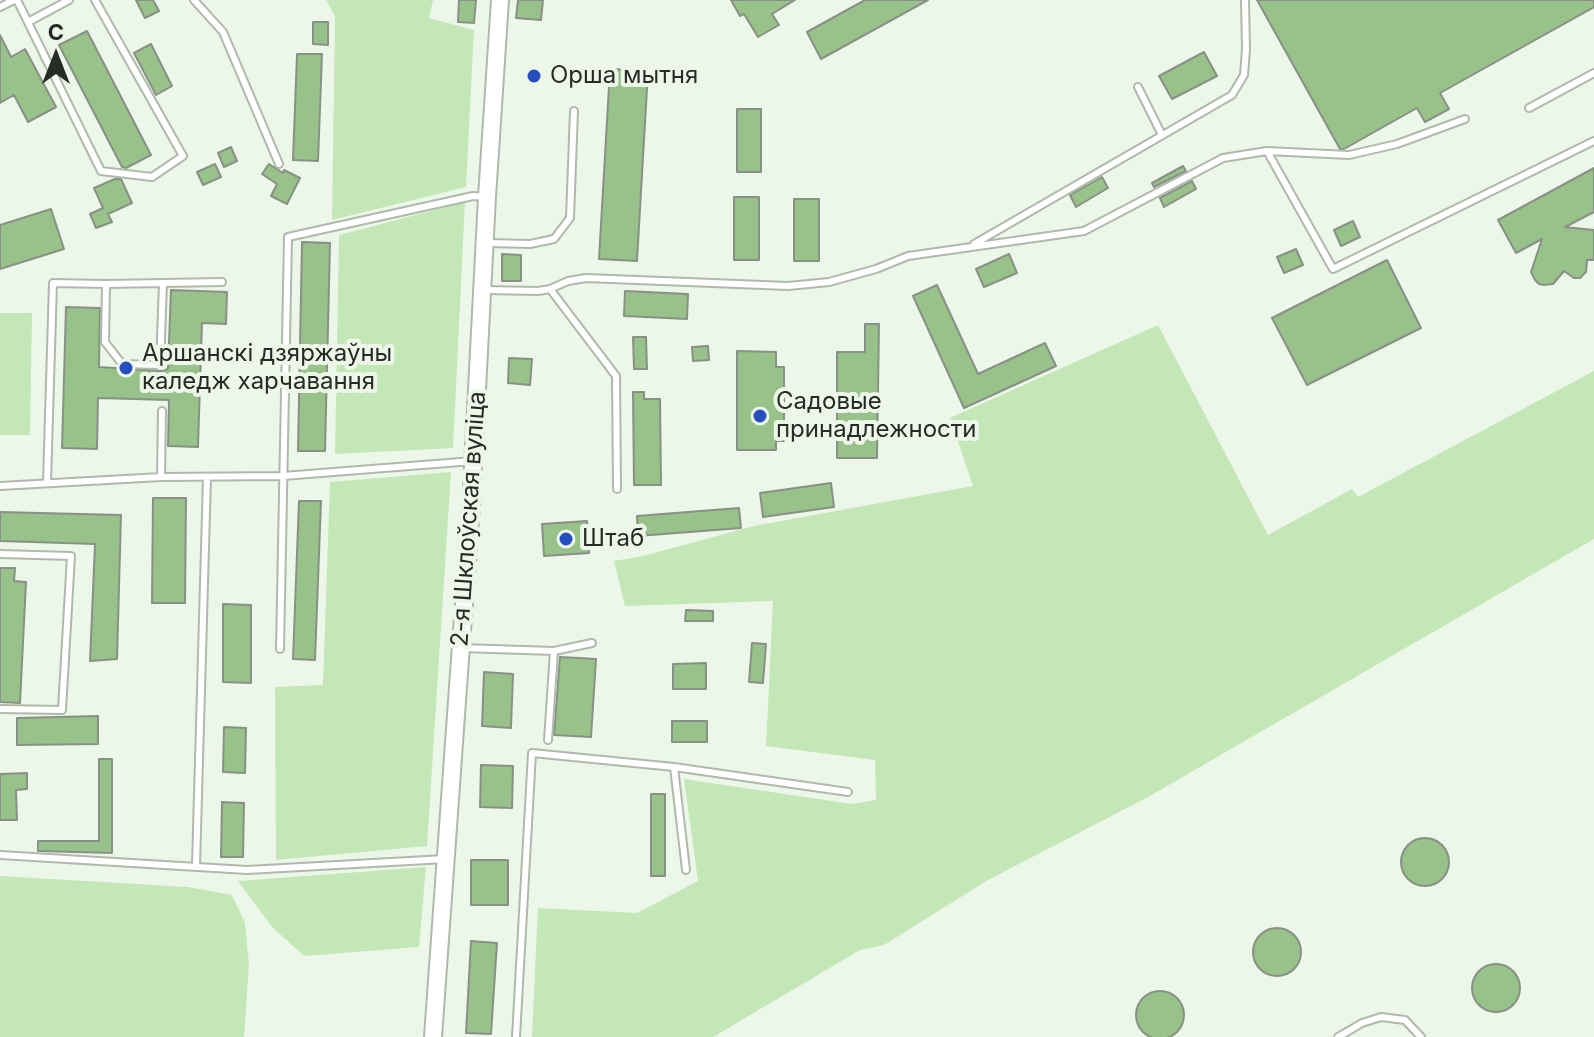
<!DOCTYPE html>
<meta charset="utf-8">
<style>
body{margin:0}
#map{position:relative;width:1594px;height:1037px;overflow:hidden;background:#edf7e9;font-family:Inter,sans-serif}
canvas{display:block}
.north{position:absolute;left:16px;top:16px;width:80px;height:80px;-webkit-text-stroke:6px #edf7e9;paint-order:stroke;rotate:0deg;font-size:22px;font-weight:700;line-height:32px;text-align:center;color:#272b26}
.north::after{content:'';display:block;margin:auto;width:28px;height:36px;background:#272b26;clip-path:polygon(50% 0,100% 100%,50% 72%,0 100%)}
</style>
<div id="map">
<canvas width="1594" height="1037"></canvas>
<div class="north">С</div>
</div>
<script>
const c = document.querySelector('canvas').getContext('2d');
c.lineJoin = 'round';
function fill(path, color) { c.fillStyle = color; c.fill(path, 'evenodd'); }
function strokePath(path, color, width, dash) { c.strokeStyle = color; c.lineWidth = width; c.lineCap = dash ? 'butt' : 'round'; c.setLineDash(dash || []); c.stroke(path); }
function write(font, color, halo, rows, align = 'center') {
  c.font = font + ' Inter,sans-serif'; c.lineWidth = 8; c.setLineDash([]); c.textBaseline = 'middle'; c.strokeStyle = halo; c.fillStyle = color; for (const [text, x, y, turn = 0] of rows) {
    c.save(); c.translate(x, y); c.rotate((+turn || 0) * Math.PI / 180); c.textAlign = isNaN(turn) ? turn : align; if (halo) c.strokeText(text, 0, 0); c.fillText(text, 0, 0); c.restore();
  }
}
fill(new Path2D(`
 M326 0H433L429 18 474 30 466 187 332 220 335 16Z
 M465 202 453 448 335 454 339 235Z
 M0 313H32L30 435H0Z
 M1158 325 1268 535 1352 489 1358 497 1594 371V539L1148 797 988 880 884 945 860 950 713 1037H532L538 908 637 913 698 881 684 779 852 804 876 800 875 760 766 746 773 601 625 606 614 561 643 556 754 526 973 486 950 418Z
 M451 472 427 846 276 860 275 687 323 685 330 482Z
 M426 867 419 947 304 956 272 927 238 881Z
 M0 876 188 887 232 895 245 923 249 964 244 1037H0Z`), '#c4e7b7');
const building = new Path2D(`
 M136 0H153L159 11 145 18Z
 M459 0H476L474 23 458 22Z
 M518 0H543L541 20 516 18Z
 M731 0H795L772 14 779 25 758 37 744 14 740 16Z
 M865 0H928L821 59 807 32Z
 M1257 0H1594V7L1440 93 1449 109 1425 122 1417 108 1344 149H1340Z
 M313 22H328V45L313 44Z
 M87 31 151 155 126 168 122 167 59 45Z
 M0 35 11 57 25 49 56 107 28 122 14 95 0 103Z
 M151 44 172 86 156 95 134 53Z
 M1204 52 1217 76 1172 99 1159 76Z
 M297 54H322L318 161 293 160Z
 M610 69 648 71 637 261 599 259Z
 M737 109H761V172H737Z
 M231 147 237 161 224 167 218 153Z
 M215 164 221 177 203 185 197 172Z
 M269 164 283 173 284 170 300 178 287 204 271 196 277 184 262 174Z
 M1183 166 1186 171 1154 187 1152 183Z
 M1594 168V212L1565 227 1594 230V260H1587L1586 272 1580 278H1574L1564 271 1553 284 1544 285 1539 284 1535 280 1531 272 1542 239 1516 253 1498 220Z
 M1102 177 1108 188 1076 207 1070 195Z
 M115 179H121L132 203 108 214 112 222 96 228 90 214 103 208 94 188Z
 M1192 181 1196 189 1164 207 1160 198Z
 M734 197H759V260H734Z
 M794 199H819V261H794Z
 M51 209 64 249 0 269V225Z
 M1353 221 1360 237 1341 246 1334 230Z
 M302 242 330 243 325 451H298Z
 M1296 249 1303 265 1284 273 1277 257Z
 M502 254 521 255V281H502Z
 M1009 254 1017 273 984 287 976 269Z
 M1387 260 1421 328 1307 385 1272 318Z
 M937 285 978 374 1045 343 1056 366 964 408 913 296Z
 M171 290 227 292 226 324 202 323 198 447 168 446 169 400 98 398 97 449 62 448 66 307 100 308 99 367 161 371 168 369Z
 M625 291 688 294 687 319 624 316Z
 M865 324H879L877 458H837V352H865Z
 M633 337H646L647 369H634Z
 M708 346 709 360 693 361 692 347Z
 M737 351 776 352V367H784V441H776V450H737Z
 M509 358 532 359 530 385 508 383Z
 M633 392H644V399H660L661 485H634Z
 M831 483 834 507 763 517 760 493Z
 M153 498H186L185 603H152Z
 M299 501H321L315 660 293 659Z
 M739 508 741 528 638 536 637 516Z
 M0 512 121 515 117 659 90 661 95 544 0 541Z
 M587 521 589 553 544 556 542 524Z
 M0 568H15L14 581 26 582 20 703 0 702Z
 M223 604 251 605V683L223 682Z
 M686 610 713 611V621H685Z
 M752 643 766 644 763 683 749 682Z
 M560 657 596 659 591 737 554 735Z
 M706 663V689H673V664Z
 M484 672 513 674 511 728 482 726Z
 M98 716V744L17 745V718Z
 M672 721H707V742H672Z
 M224 727 246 728 245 773 223 772Z
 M99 759H112V853L38 851V841H99Z
 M481 765 513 766 512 808 480 807Z
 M27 773V789L16 790 17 820H0V774Z
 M651 794H665V876H651Z
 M222 802 244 803 243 857H221Z
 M1401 862a24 24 0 1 1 48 0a24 24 0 1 1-48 0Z
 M471 860H508V905H471Z
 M1253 952a24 24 0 1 1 48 0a24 24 0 1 1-48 0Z
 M471 941 497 943 491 1034 466 1033Z
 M1472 988a24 24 0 1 1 48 0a24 24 0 1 1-48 0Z
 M1136 1015a24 24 0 1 1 48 0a24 24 0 1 1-48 0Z`);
fill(building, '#99c18a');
strokePath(building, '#889185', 2);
const lane = new Path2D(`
 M17 0 101 171 152 177 183 156 95 0
 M194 0 223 32 279 164
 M0 7 14 0
 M28 22 69 0
 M1138 87 1162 135
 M1529 108 1594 73
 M1267 151 1333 269 1594 141
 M488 243 530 244 554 239 570 218 574 111
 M974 244 1232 95 1244 75 1246 49 1245 0
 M106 284 105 342 122 364 160 365 163 283
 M550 289 616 376 617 489
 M485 290 538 291 550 289 568 281 586 278 788 286 829 282 876 269 908 256 1084 231 1223 158 1267 151 1349 155 1397 144 1465 119
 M161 477 162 411
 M47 482 53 283 106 284 222 282
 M0 486 161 477 283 476 473 461
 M0 554 71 556 62 710 0 709
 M461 648 554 651 592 643
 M280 649 288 237 473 196 487 197
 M548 740 554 651
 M674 767 686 870
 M0 855 247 870 445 859
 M196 866 207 477
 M516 1037 532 753 674 767 848 792
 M1338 1037 1362 1023 1381 1017 1405 1020 1421 1037`);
const secondary = new Path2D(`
 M433 1037 471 505 487 197 500 0`);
strokePath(lane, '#afb9ac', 10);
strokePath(secondary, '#afb9ac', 20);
strokePath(lane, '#fff', 6);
strokePath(secondary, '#fff', 16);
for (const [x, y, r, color] of [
 [534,76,8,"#274ebd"],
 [126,368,8,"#274ebd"],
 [760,416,8,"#274ebd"],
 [566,539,8,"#274ebd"]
]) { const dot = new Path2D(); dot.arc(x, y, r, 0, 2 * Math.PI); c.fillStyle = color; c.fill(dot); strokePath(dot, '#edf7e9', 3); }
write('24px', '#272b26', '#edf7e9', [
 ["Орша мытня",550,76],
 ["Аршанскі дзяржаўны",142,354],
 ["каледж харчавання",142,382],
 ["Садовые",776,402],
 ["принадлежности",776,430],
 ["Штаб",582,539]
], 'left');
write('24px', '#272b26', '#edf7e9', [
 ["2-я Шклоўская вуліца",469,519,-86]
]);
</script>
